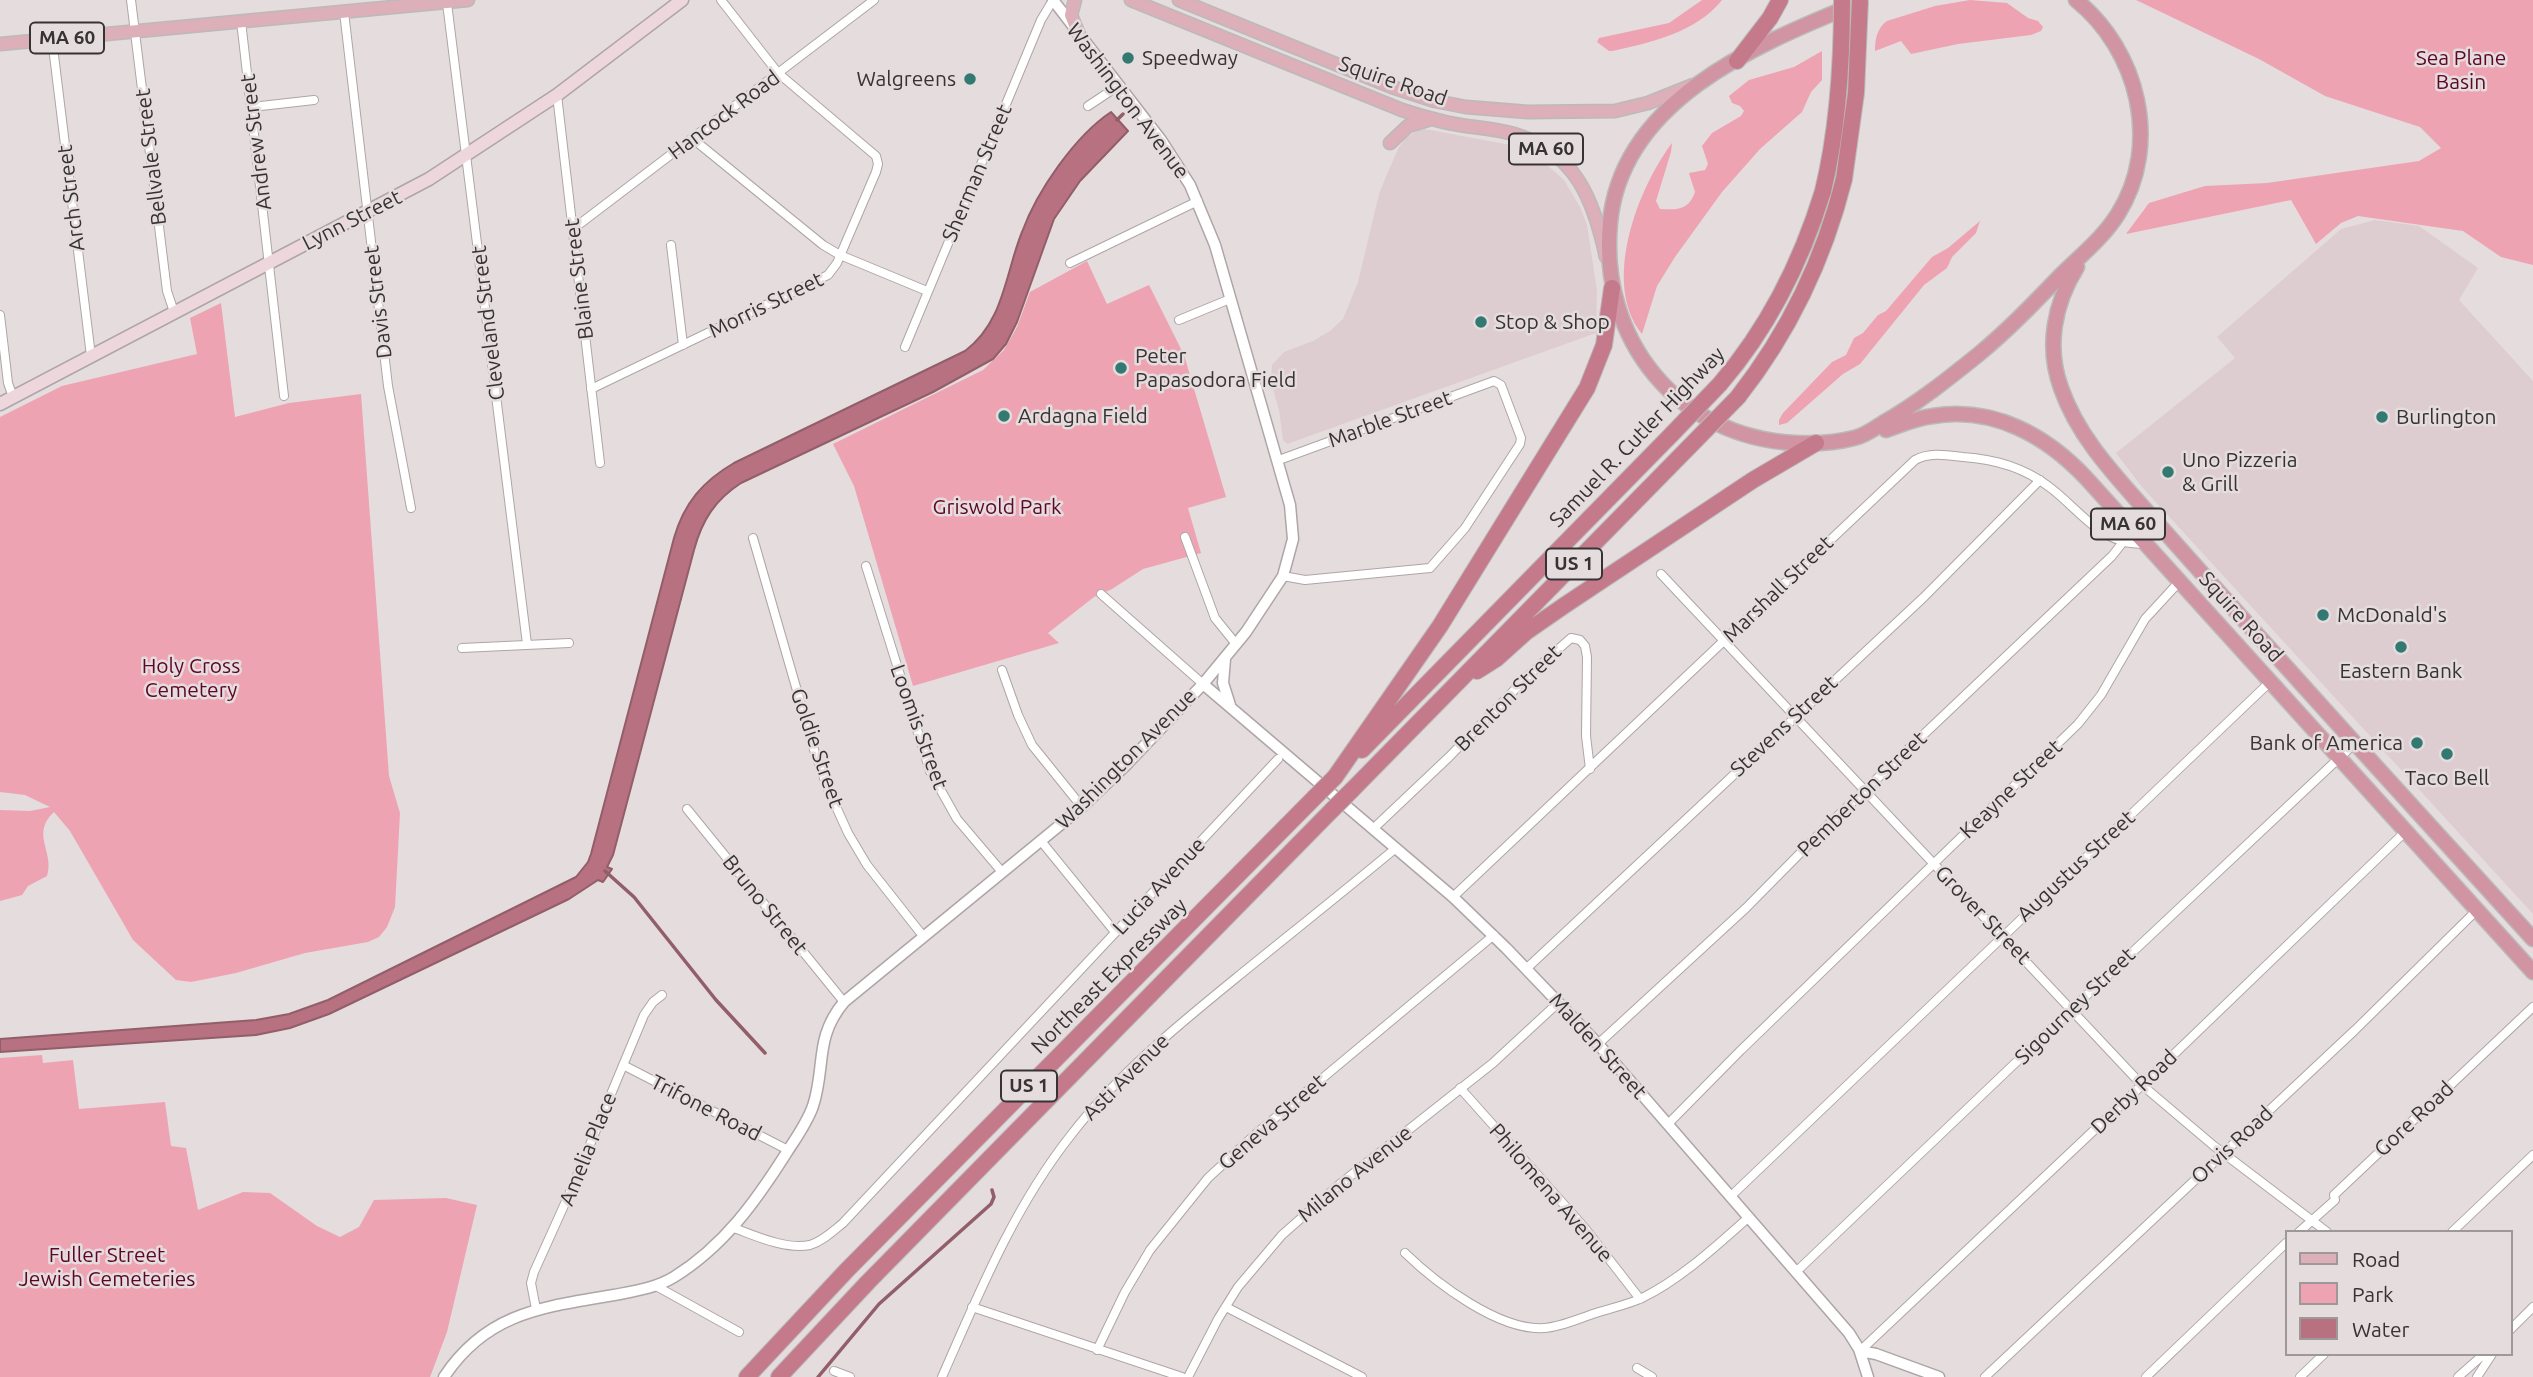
<!DOCTYPE html>
<style>
body{margin:0}
#map{position:relative;width:2533px;height:1377px;overflow:hidden;background:#e5dcdd;font-family:Ubuntu,sans-serif}
canvas{display:block}
.legend{position:absolute;left:2285px;top:1230px;width:228px;height:126px;box-sizing:border-box;background:#e5dcdd;border:2px solid #9f9899;margin:0;padding:9px 12px;list-style:none;font-size:21px;color:#373334}
.legend li{display:flex;align-items:center;gap:14px;height:35px}
.legend b{width:35px;border:2px solid #9f9899}
</style>
<div id="map">
<canvas width="2533" height="1377"></canvas>
<ul class="legend">
<li><b style="height:9px;background:#dcafb9"></b>Road</li>
<li><b style="height:19px;background:#eda3b2"></b>Park</li>
<li><b style="height:19px;background:#b77180"></b>Water</li>
</ul>
</div>
<script>
const c = document.querySelector('canvas').getContext('2d');
c.lineJoin = 'round';
function fill(path, color) { c.fillStyle = color; c.fill(path, 'evenodd'); }
function strokePath(path, color, width, dash) { c.strokeStyle = color; c.lineWidth = width; c.lineCap = dash ? 'butt' : 'round'; c.setLineDash(dash || []); c.stroke(path); }
function write(font, color, halo, rows, align = 'center') {
  c.font = font + ' Ubuntu,sans-serif'; c.lineWidth = 5; c.setLineDash([]); c.textBaseline = 'middle'; c.strokeStyle = halo; c.fillStyle = color; for (const [text, x, y, turn = 0] of rows) {
    c.save(); c.translate(x, y); c.rotate((+turn || 0) * Math.PI / 180); c.textAlign = isNaN(turn) ? turn : align; if (halo) c.strokeText(text, 0, 0); c.fillText(text, 0, 0); c.restore();
  }
}
fill(new Path2D(`
 M1425 129 1510 145 1539 158 1564 180 1580 207 1587 225 1597 291 1596 333 1287 444 1283 440 1279 410 1271 382 1272 365 1284 352 1313 341 1330 331 1343 319 1358 282 1379 194 1387 174 1399 147 1406 138 1416 131Z
 M2375 220 2419 226 2478 268 2459 300 2533 381V914L2142 487 2116 453 2235 358 2217 337 2341 229Z`), '#decdd0');
fill(new Path2D(`
 M1702 0H1722C1697 32 1650 43 1612 51H1609L1597 42 1599 38 1669 23Z
 M1970 0 2007 3 2028 18 2038 21 2043 27 2041 31 2031 35 1958 44 1911 54 1901 41 1875 51C1875 39 1877 28 1887 21L1935 6Z
 M2136 0H2533V265L2501 257 2463 231 2358 216 2341 223 2316 244 2291 200 2126 234 2149 203 2205 186 2267 183 2419 161 2441 148 2420 127 2325 96 2259 59Z
 M1822 51V80L1811 92 1802 112 1760 149 1722 192 1675 257 1657 286 1642 334C1601 283 1638 188 1672 143L1671 152 1656 201 1660 209C1677 210 1689 210 1695 192L1689 173 1705 170 1708 164 1702 146 1712 133 1741 116 1744 111 1740 106 1732 103 1729 96 1749 80 1794 67Z
 M1980 221 1976 233 1952 257 1947 268 1924 285 1860 364 1843 374 1787 423 1779 425V420L1783 413 1832 362 1846 355 1854 338 1863 333 1878 315 1886 311 1932 257 1948 248Z
 M1087 261 1107 304 1149 285 1184 355 1226 497 1188 508 1201 553 1143 569 1112 589 1094 597 1048 633 1059 643 913 686 854 486 833 444 983 370 1004 350 1017 327 1030 292Z
 M221 303 235 417 289 403 361 394 389 776 400 813 395 907 387 927 379 937 368 942 305 953 236 973 191 982 176 980 133 940 70 831 54 812C30 834 55 852 47 876L28 886 22 895 0 901V810L30 811 50 807 25 795 0 792V417L62 386 197 354 190 318Z
 M42 1055 43 1063 73 1060 79 1109 165 1102 171 1146 186 1148 198 1210 243 1192 270 1193 317 1226 340 1237 359 1227 374 1200 446 1198 477 1205 447 1332 430 1377H0V1058Z`), '#eda3b2');
const water = new Path2D(`
 M1111 112 1128 131 1080 181 1054 219 1017 322 1006 344 993 359 933 392 741 483C715 500 702 520 694 550L613 855 607 867 612 869 603 882 598 880 569 899 329 1014 290 1028 256 1035 0 1052V1039L256 1020 289 1014 328 1000 576 877 588 862 591 854 674 538C684 503 703 481 734 463L965 351C1004 322 1005 274 1022 232 1037 191 1075 136 1111 112Z`);
fill(water, '#b77180');
strokePath(water, '#915e69', 2);
strokePath(new Path2D(`
 M1117 120 1123 114
 M605 871 634 897 716 1000 765 1053
 M818 1377 879 1304 991 1204 994 1197 992 1190`), '#915e69', 3.5);
const minor = new Path2D(`
 M131 0 167 291 174 312
 M447 3 527 644
 M344 12 388 386 411 508
 M241 21 284 396
 M52 39 91 356
 M557 95 600 463
 M1088 106 1118 86
 M252 107 314 100
 M693 139 823 245 840 255 927 291
 M573 229 874 0
 M671 245 683 345
 M1070 263 1198 201
 M0 315 8 383 13 397
 M1179 320 1230 299
 M905 347 1041 20 1053 0
 M591 389 828 275 837 263 876 172 878 164 876 156 778 73 721 0
 M1279 460 1494 381 1501 385 1521 438 1520 444 1465 528 1430 568 1305 580 1283 576
 M1185 537 1215 618 1236 644
 M753 538 815 753 828 789 848 833 867 865 923 936
 M866 566 930 771 957 819 1002 872
 M1661 574 2142 1085 2214 1146 2327 1232
 M1101 594 1203 684
 M462 648 569 643
 M1002 670 1018 715 1032 745 1082 807
 M687 809 844 1002
 M1374 828 1449 757 1530 674 1571 638 1580 640 1585 646 1587 657 1586 736 1590 769
 M1041 841 1115 932
 M1453 897 1915 460C1930 452 1946 455 1963 457 1994 459 2023 467 2048 486 2072 503 2093 533 2122 541 2128 544 2136 543 2143 544
 M1526 969 1924 597 2040 480
 M1598 1044 1746 908 1826 827 2112 556 2123 542
 M623 1065 788 1150
 M1460 1088 1584 1227 1640 1299
 M1668 1124 1741 1050 2078 724 2101 695 2145 619 2180 581
 M1731 1196 2271 681
 M734 1228C756 1236 786 1250 810 1245 823 1241 833 1231 843 1223L1278 759
 M2299 1232 2335 1200 2334 1195 2533 1007
 M2452 1232 2533 1155
 M1405 1253C1436 1283 1499 1331 1544 1328 1561 1327 1580 1318 1596 1313 1611 1308 1627 1305 1642 1298 1681 1279 1716 1246 1749 1217
 M1797 1271 2072 1009 2354 744
 M656 1286 739 1332
 M972 1307 1182 1377
 M1226 1307 1362 1377
 M536 1309 531 1283 534 1272 571 1190 644 1015 653 1002 662 995
 M2510 1330 2533 1307
 M1097 1350 1125 1292 1150 1250 1208 1178 1258 1132 1494 935
 M1860 1351 2142 1085 2406 831
 M1637 1368 1652 1377
 M834 1371 850 1377
 M942 1377C979 1293 1014 1207 1071 1135 1118 1074 1177 1026 1236 978 1289 935 1343 892 1396 848
 M1188 1377 1218 1319 1238 1287 1282 1235 1340 1184 1493 1063 1559 1002
 M1985 1377 2355 1030 2477 910
 M2146 1377 2286 1243
 M2300 1377 2324 1354
 M2458 1377 2484 1354
 M2477 1377 2492 1354`);
const tertiary = new Path2D(`
 M1225 659 1223 683 1230 705
 M1203 684 1453 897 1506 948 1598 1044 1849 1333 1859 1349 1868 1377
 M1860 1351 1876 1354 1939 1377
 M444 1377C487 1312 544 1307 614 1295 635 1291 656 1288 674 1277 724 1246 756 1201 787 1152 796 1138 807 1123 813 1106 826 1066 814 1038 844 1002L1082 807 1126 765 1203 684 1246 632 1283 576 1293 539 1290 505 1215 245 1190 185 1161 140 1053 0`);
const secondary = new Path2D(`
 M0 404 429 179 557 95 682 0`);
const primary = new Path2D(`
 M1075 0 1071 15 1080 37
 M1131 0 1402 110C1421 116 1440 122 1460 125 1478 128 1496 129 1514 134 1576 152 1594 201 1606 257
 M1179 0 1392 87 1435 101 1466 107 1528 112 1615 111 1648 103 1693 85
 M0 44 468 0
 M1390 143 1408 126 1431 119`);
const trunk = new Path2D(`
 M1851 6C1753 46 1621 102 1610 223 1599 339 1677 437 1795 443 1814 444 1835 443 1854 438 1864 436 1874 429 1883 423 1918 403 1948 379 1979 354 2008 330 2034 303 2060 276 2080 256 2103 238 2118 214 2162 144 2138 50 2076 0
 M2077 267C2054 304 2046 347 2061 388 2077 434 2110 470 2142 506 2166 533 2191 561 2216 589 2321 706 2427 823 2533 939
 M1886 430C1902 424 1916 418 1933 416 1994 406 2047 436 2087 479L2533 972`);
const motorway = new Path2D(`
 M1737 61 1770 18 1780 0
 M1720 384C1769 327 1801 263 1823 191
 M1738 397C1789 332 1824 259 1844 179
 M1477 671 1496 659 1526 632 1565 605 1753 480 1816 443
 M1362 750 1672 434
 M1335 777 1440 626 1587 388 1604 345 1612 288
 M1352 790 1691 445
 M747 1377 847 1270 1314 798
 M779 1377 868 1282 1332 810`);
strokePath(minor, '#aea5a7', 10);
strokePath(tertiary, '#aea5a7', 13);
strokePath(secondary, '#aea5a7', 15);
strokePath(primary, '#bbbaba', 15);
strokePath(trunk, '#bbbaba', 17);
strokePath(motorway, '#bbbaba', 18);
strokePath(minor, '#fff', 8);
strokePath(tertiary, '#fff', 10);
strokePath(secondary, '#edd7dc', 12);
strokePath(primary, '#dcafb9', 12);
strokePath(trunk, '#d094a2', 14);
strokePath(motorway, '#c47a8a', 16);
const motorwayBridge = new Path2D(`
 M1844 179 1856 93 1860 0
 M1823 191C1838 129 1842 65 1842 0
 M1672 434 1720 384
 M1691 445 1738 397
 M1314 798 1335 777
 M1332 810 1352 790`);
strokePath(motorwayBridge, '#bbbaba', 18, []);
strokePath(motorwayBridge, '#c47a8a', 16);
for (const [x, y, r, color] of [
 [1128,58,7,"#327971"],
 [970,79,7,"#327971"],
 [1481,322,7,"#327971"],
 [1121,368,7,"#327971"],
 [1004,416,7,"#327971"],
 [2382,417,7,"#327971"],
 [2168,472,7,"#327971"],
 [2323,615,7,"#327971"],
 [2401,647,7,"#327971"],
 [2417,743,7,"#327971"],
 [2447,754,7,"#327971"]
]) { const dot = new Path2D(); dot.arc(x, y, r, 0, 2 * Math.PI); c.fillStyle = color; c.fill(dot); strokePath(dot, '#e5dcdd', 2.5); }
for (const [x, y, w] of [
 [67,38,74],
 [1546,149,74],
 [2128,524,74],
 [1574,564,56],
 [1029,1086,56]
]) { const box = new Path2D(); box.roundRect(x - w / 2, y - 15.5, w, 31, 5); c.fillStyle = '#e5dcdd'; c.fill(box); strokePath(box, '#373334', 2); }
write('bold 19px', '#373334', null, [
 ["MA 60",67,38],
 ["MA 60",1546,149],
 ["MA 60",2128,524],
 ["US 1",1574,564],
 ["US 1",1029,1086]
]);
write('21px', '#373334', '#e5dcdd', [
 ["Speedway",1142,58],
 ["Walgreens",956,79,"right"],
 ["Stop & Shop",1495,322],
 ["Peter",1135,356],
 ["Papasodora Field",1135,380],
 ["Ardagna Field",1018,416],
 ["Burlington",2396,417],
 ["Uno Pizzeria",2182,460],
 ["& Grill",2182,484],
 ["McDonald's",2337,615],
 ["Eastern Bank",2401,671,"center"],
 ["Bank of America",2403,743,"right"],
 ["Taco Bell",2447,778,"center"]
], 'left');
write('21px', '#5e0628', '#e5dcdd', [
 ["Sea Plane",2461,58],
 ["Basin",2461,82],
 ["Griswold Park",997,507],
 ["Holy Cross",191,666],
 ["Cemetery",191,690],
 ["Fuller Street",107,1255],
 ["Jewish Cemeteries",107,1279]
]);
write('21px', '#373334', '#e5dcdd', [
 ["Squire Road",1393,81,19],
 ["Washington Avenue",1128,101,53],
 ["Hancock Road",724,115,-37],
 ["Andrew Street",256,142,-97],
 ["Bellvale Street",151,157,-97],
 ["Sherman Street",977,173,-67],
 ["Arch Street",71,198,-97],
 ["Lynn Street",352,220,-27],
 ["Blaine Street",579,279,-97],
 ["Davis Street",378,302,-97],
 ["Morris Street",766,305,-26],
 ["Cleveland Street",488,323,-97],
 ["Marble Street",1390,419,-20],
 ["Samuel R. Cutler Highway",1637,437,-46],
 ["Marshall Street",1778,589,-44],
 ["Squire Road",2241,617,48],
 ["Brenton Street",1508,698,-45],
 ["Stevens Street",1784,726,-43],
 ["Loomis Street",919,727,70],
 ["Goldie Street",817,748,71],
 ["Washington Avenue",1126,759,-45],
 ["Keayne Street",2011,789,-44],
 ["Pemberton Street",1862,794,-44],
 ["Augustus Street",2076,866,-43],
 ["Lucia Avenue",1159,886,-47],
 ["Bruno Street",765,905,51],
 ["Grover Street",1983,915,46],
 ["Northeast Expressway",1109,976,-45],
 ["Sigourney Street",2075,1006,-44],
 ["Malden Street",1598,1046,48],
 ["Asti Avenue",1126,1077,-45],
 ["Derby Road",2134,1092,-44],
 ["Trifone Road",706,1108,27],
 ["Gore Road",2414,1119,-43],
 ["Geneva Street",1272,1122,-41],
 ["Orvis Road",2232,1145,-43],
 ["Amelia Place",588,1149,-68],
 ["Milano Avenue",1355,1174,-39],
 ["Philomena Avenue",1551,1193,49]
]);
</script>
